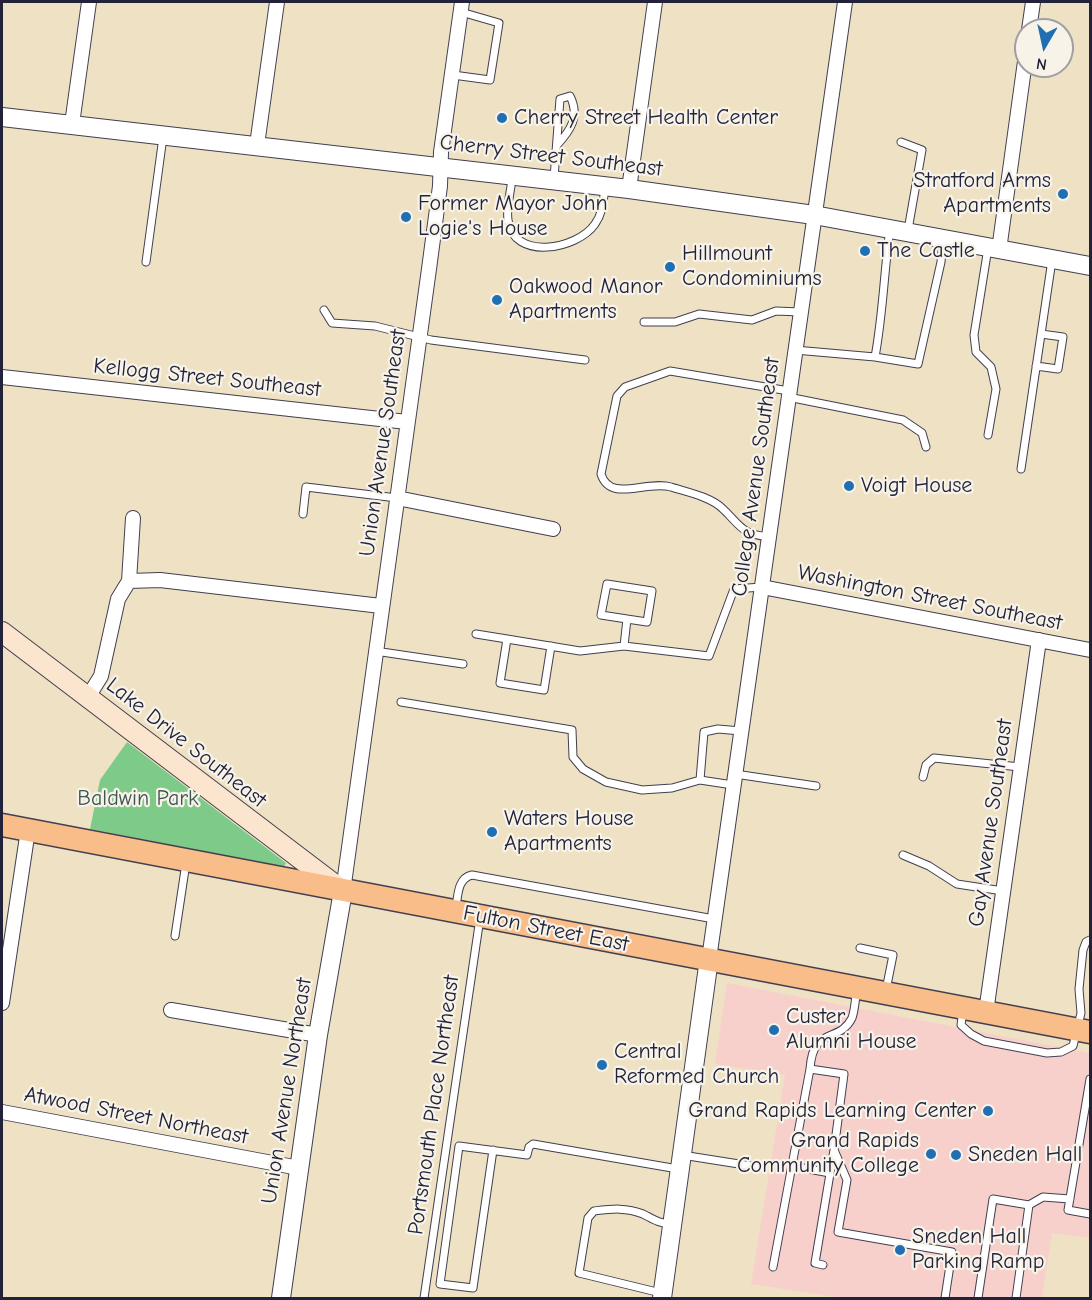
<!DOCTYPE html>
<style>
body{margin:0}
#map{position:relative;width:1092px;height:1300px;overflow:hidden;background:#efe2c4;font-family:"Comic Neue",sans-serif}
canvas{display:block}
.frame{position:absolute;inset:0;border:3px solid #22223b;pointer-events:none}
.north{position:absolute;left:1014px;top:18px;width:60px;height:60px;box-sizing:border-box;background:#f7f3e8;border:2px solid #a29fa3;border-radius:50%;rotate:189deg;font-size:16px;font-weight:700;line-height:24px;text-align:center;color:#22223b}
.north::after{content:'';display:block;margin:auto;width:21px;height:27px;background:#1f6fb2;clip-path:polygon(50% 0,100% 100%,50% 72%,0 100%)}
</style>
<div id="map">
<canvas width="1092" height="1300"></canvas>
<div class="frame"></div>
<div class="north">N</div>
</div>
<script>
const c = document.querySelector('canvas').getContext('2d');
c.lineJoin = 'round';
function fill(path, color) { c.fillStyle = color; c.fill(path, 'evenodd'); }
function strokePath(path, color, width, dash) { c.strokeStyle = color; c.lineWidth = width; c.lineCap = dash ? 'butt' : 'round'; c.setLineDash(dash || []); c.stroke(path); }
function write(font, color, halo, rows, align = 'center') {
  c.font = font + ' "Comic Neue",sans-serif'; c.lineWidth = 4.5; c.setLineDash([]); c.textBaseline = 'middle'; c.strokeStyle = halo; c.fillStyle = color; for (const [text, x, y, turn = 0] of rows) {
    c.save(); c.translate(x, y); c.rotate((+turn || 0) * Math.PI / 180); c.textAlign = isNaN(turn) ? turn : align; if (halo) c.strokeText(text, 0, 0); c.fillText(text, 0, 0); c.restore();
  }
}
fill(new Path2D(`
 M727 983 1090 1053V1238L1052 1233 1042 1298H842L751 1284 785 1075 715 1064Z`), '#f7d0cb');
fill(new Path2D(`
 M127 742 286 863 284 867 259 866 217 858V854L90 829 100 780Z`), '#7ecb89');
const service = new Path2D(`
 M453 75 490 80 499 23 461 12
 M901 142 922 150 908 230
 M512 178C511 191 506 207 508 220 513 261 577 250 595 224 603 213 603 201 605 188
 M554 178 560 99 570 96C580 116 571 130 557 145
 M988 248 974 335 976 352 991 367 996 389 988 435
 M146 262 163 137
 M324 310 332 323 375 326 431 340 585 360
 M644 322H675L699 314 752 320 776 311 800 312
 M795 350 875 357C883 314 884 272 890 229
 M875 357 918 364 941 262 943 241
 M1036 366 1058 369 1063 337 1041 334
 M788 397 903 420 922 433 926 447
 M1021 469 1052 260
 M303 514 306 487 397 498
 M769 537C741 534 741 526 723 509 711 497 687 492 671 487 645 480 610 503 601 474L617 396 625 387 670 371 789 391
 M476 634 507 639
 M551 646 544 690 500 683 507 639 580 651 624 646 709 656 734 589 762 587
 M624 646 627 619 647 622 652 591 607 584 601 615 627 619
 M375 651 463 664
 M401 702 572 730 573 757 583 769 606 782 642 790 672 788 700 780 733 785
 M735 774 816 786
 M923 777 926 765 934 758 1020 767
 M700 780 704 732 718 729 741 731
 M903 855 929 866 957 884 1003 891
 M456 907C458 894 458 878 472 875L714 919
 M175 936 186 863
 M860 948 893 955 886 990
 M963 1010 961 1025 971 1034 984 1041 1047 1053 1061 1052 1073 1046 1081 1013 1079 989 1083 950 1086 942 1090 940
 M810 1069C813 1025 839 1044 852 1018 855 1010 855 999 857 990
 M1090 1079 1068 1210 1090 1214
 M493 1150 473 1288 440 1284 459 1146 527 1155 529 1147 533 1144 678 1169
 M682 1155 758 1167
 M792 1166 830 1173
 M823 1265 815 1263 834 1150
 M773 1267 810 1069 844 1074 834 1150 847 1180 838 1232 952 1252 945 1298
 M661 1293 579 1273 588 1218 594 1211C611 1209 626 1207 643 1214 653 1219 658 1223 670 1224
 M424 1298 480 918
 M978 1298 993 1199 1029 1205 1043 1197 1070 1199
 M1016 1298 1029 1205`);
const minor = new Path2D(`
 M1029 30 1033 2
 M72 124 89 2
 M257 145 277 2
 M629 189 655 2
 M999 250 1026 54
 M2 377 407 422
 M397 498 553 529
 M129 581 160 580 381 606
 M762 587 1090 650
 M88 697 101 676 118 599 129 581 133 518
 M343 891 429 269 440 186 441 152 462 2
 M709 959 845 2
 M2 1003 28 830
 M171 1010 318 1035
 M986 1012 1039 640
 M2 1112 299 1168`);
const tertiary = new Path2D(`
 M2 117 629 189 814 215 1090 266
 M281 1298 318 1035 343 891
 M662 1298 709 959`);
const secondary = new Path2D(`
 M2 632 339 888`);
const primary = new Path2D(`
 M2 825 1090 1032`);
strokePath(service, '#413f50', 9);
strokePath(minor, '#413f50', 16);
strokePath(tertiary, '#413f50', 20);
strokePath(secondary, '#413f50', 22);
strokePath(primary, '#413f50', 25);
strokePath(service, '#fff', 7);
strokePath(minor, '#fff', 14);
strokePath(tertiary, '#fff', 18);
strokePath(secondary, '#fce5cf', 20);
strokePath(primary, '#f8bd88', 22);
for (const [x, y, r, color] of [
 [502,118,6,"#1f6fb2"],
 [1063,194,6,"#1f6fb2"],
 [406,217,6,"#1f6fb2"],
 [865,251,6,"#1f6fb2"],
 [670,267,6,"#1f6fb2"],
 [497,300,6,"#1f6fb2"],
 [849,486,6,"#1f6fb2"],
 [492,832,6,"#1f6fb2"],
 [774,1030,6,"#1f6fb2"],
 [602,1065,6,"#1f6fb2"],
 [988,1111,6,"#1f6fb2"],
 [931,1154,6,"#1f6fb2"],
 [956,1155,6,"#1f6fb2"],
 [900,1250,6,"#1f6fb2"]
]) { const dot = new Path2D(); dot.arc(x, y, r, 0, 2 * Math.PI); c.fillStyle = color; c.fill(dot); strokePath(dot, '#f7f3e8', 2); }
write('22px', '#22223b', '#f7f3e8', [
 ["Cherry Street Health Center",514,118],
 ["Stratford Arms",1051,181,"right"],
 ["Apartments",1051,206,"right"],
 ["Former Mayor John",418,204],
 ["Logie's House",418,229],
 ["The Castle",877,251],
 ["Hillmount",682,254],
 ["Condominiums",682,279],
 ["Oakwood Manor",509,287],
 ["Apartments",509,312],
 ["Voigt House",861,486],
 ["Waters House",504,819],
 ["Apartments",504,844],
 ["Custer",786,1017],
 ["Alumni House",786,1042],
 ["Central",614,1052],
 ["Reformed Church",614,1077],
 ["Grand Rapids Learning Center",976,1111,"right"],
 ["Grand Rapids",919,1141,"right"],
 ["Community College",919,1166,"right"],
 ["Sneden Hall",968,1155],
 ["Sneden Hall",912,1237],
 ["Parking Ramp",912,1262]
], 'left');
write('22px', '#22223b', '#f7f3e8', [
 ["Cherry Street Southeast",551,156,7],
 ["Kellogg Street Southeast",207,378,6],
 ["Union Avenue Southeast",383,443,-82],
 ["College Avenue Southeast",756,477,-82],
 ["Washington Street Southeast",930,598,11],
 ["Lake Drive Southeast",186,743,38],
 ["Gay Avenue Southeast",991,823,-82],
 ["Fulton Street East",546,929,11],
 ["Union Avenue Northeast",287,1091,-81],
 ["Portsmouth Place Northeast",434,1105,-82],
 ["Atwood Street Northeast",136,1116,11]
]);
write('22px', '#3e5552', '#f7f3e8', [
 ["Baldwin Park",138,799]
]);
</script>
